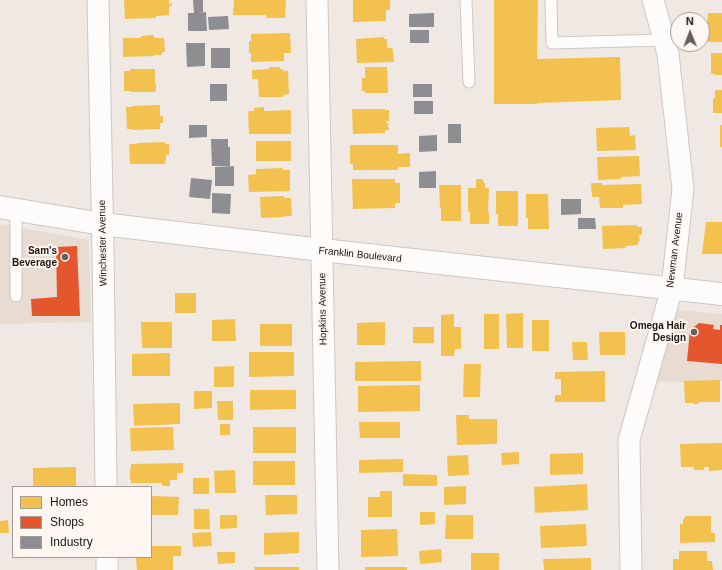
<!DOCTYPE html>
<style>
body{margin:0}
#map{position:relative;width:722px;height:570px;overflow:hidden;background:#f0e9e3;font-family:Helvetica,sans-serif}
canvas{display:block}
.legend{position:absolute;left:12px;top:486px;width:140px;height:72px;box-sizing:border-box;background:#fef6f0;border:1px solid #a39c98;margin:0;padding:5px 7px;list-style:none;font-size:12px;color:#1b1613}
.legend li{display:flex;align-items:center;gap:8px;height:20px}
.legend b{width:20px;border:1px solid #a39c98}
.north{position:absolute;left:670px;top:12px;width:40px;height:40px;box-sizing:border-box;background:#fef6f0;border:1px solid #a39c98;border-radius:50%;rotate:359deg;font-size:11px;font-weight:700;line-height:16px;text-align:center;color:#1b1613}
.north::after{content:'';display:block;margin:auto;width:14px;height:18px;background:#66605c;clip-path:polygon(50% 0,100% 100%,50% 72%,0 100%)}
</style>
<div id="map">
<canvas width="722" height="570"></canvas>
<ul class="legend">
<li><b style="height:11px;background:#f2c14e"></b>Homes</li>
<li><b style="height:11px;background:#e4572e"></b>Shops</li>
<li><b style="height:11px;background:#8d8d92"></b>Industry</li>
</ul>
<div class="north">N</div>
</div>
<script>
const c = document.querySelector('canvas').getContext('2d');
c.lineJoin = 'round';
function fill(path, color) { c.fillStyle = color; c.fill(path, 'evenodd'); }
function strokePath(path, color, width, dash) { c.strokeStyle = color; c.lineWidth = width; c.lineCap = dash ? 'butt' : 'round'; c.setLineDash(dash || []); c.stroke(path); }
function write(font, color, halo, rows, align = 'center') {
  c.font = font + ' Helvetica,sans-serif'; c.lineWidth = 4; c.setLineDash([]); c.textBaseline = 'middle'; c.strokeStyle = halo; c.fillStyle = color; for (const [text, x, y, turn = 0] of rows) {
    c.save(); c.translate(x, y); c.rotate((+turn || 0) * Math.PI / 180); c.textAlign = isNaN(turn) ? turn : align; if (halo) c.strokeText(text, 0, 0); c.fillText(text, 0, 0); c.restore();
  }
}
fill(new Path2D(`
 M0 224 89 240 91 322 0 324Z
 M677 310 722 314V381L655 382Z`), '#e8dbd1');
fill(new Path2D(`
 M124 0H169V4L171 3 172 6H169V15L156 16V18L125 19Z
 M234 0H286L285 18H266V15H233Z
 M353 0H390V10H386V21L353 22Z
 M494 0H538L537 59 620 57 621 100 537 103V104H494Z
 M708 13H722V42H708V31H709V24H707Z
 M290 33 291 53H284V61L251 62V53H249V41H251V34Z
 M154 35V38H164L165 52H162V55H154V56L123 57V38H141V36Z
 M384 37V39H387V48H392L393 50 394 62 357 63 356 39Z
 M711 53H722V75H716L711 73Z
 M269 67H280V69H283V71H288L289 94 283 95V97H259L258 79H252V70L269 69Z
 M365 67H387L388 93H365V91H362V78H365Z
 M130 69H155V83H156V91H155V92H131V91H124V71H130Z
 M715 90H722V113H713V98H715Z
 M160 105V116H163V123H160V129L133 130V129H127L126 107H132V106Z
 M264 107V111L291 110V134H249L248 111H254V108Z
 M352 109H385V110H389V121H386V123H388L389 130H385V133L353 134Z
 M720 125H722V147H720Z
 M629 127 630 136 635 135 636 150 597 151 596 128Z
 M256 141H291V161H256Z
 M165 142V144H169V155H166V161H165V164H130L129 144H137V143Z
 M350 145H398V154L410 153V167H398V170H353V164H350Z
 M639 156 640 176 621 177V179L598 180 597 157Z
 M283 168V170H290V191L249 192 248 175 256 174V169Z
 M352 179H395V183H400V203H395V208L353 209Z
 M476 179H482L485 184V188H489L488 212H489V224H470V212H468V188H476Z
 M591 183H602V185L641 184 642 204 623 205V208H600L599 197H592Z
 M439 185H461V221H441V208H440Z
 M496 191H518V226H498V214H496Z
 M526 194H548L549 229H528V218H526Z
 M284 196V198H291L292 216H284V217L261 218 260 197Z
 M706 222H722V254H702Z
 M637 225V227H642V235H638L639 236 640 241 638 242V245L626 246V248L603 249 602 226Z
 M175 293H196V313H175Z
 M523 313V348H507L506 314Z
 M454 314V327H461V349H455L454 356H441V315Z
 M484 314H499V349H484Z
 M235 319 236 341H212V320Z
 M532 320H549V351H532Z
 M141 322H172V348H142Z
 M385 322V345H357V323Z
 M260 324H292V346H260Z
 M413 327H434V343H413Z
 M599 332H625V355H600Z
 M572 342H587L588 360H573Z
 M249 352H294V376L249 377Z
 M170 353V376H132V354Z
 M421 361V381H355V362Z
 M464 364H481L480 397H463Z
 M234 366V387H214V367Z
 M605 371V402H555V395H561V379H555V372Z
 M720 380V402H699L698 404H694L693 403H685L684 381Z
 M420 385V411L358 412V386Z
 M250 390H296V409L250 410Z
 M194 391H212V408L194 409Z
 M217 401H233V420H218Z
 M180 403V424L134 426 133 404Z
 M456 415H469V419H497V444L457 445Z
 M359 422H400V438H360Z
 M220 424H230V435H220Z
 M173 427 174 450 131 451 130 428Z
 M253 427H296V453H253Z
 M722 443V470L709 471V467H704V470H694V467H681L680 444Z
 M519 452V464L502 465 501 453Z
 M583 453V474L550 475V454Z
 M468 455 469 475 448 476 447 456Z
 M403 459V472L359 473V460Z
 M253 461H295V485H253Z
 M183 463V473H177V480H170V486H162V483H131V480H130V469H131V464Z
 M76 467V487H33V468Z
 M235 470 236 493H215L214 471Z
 M403 474 437 475V486H403Z
 M193 478H209V494H193Z
 M587 484 588 510 535 513 534 487Z
 M466 486V504L444 505V487Z
 M380 491H392V517H368V497H380Z
 M265 495H297V514L266 515Z
 M151 496 179 497 178 515H151Z
 M194 509H209L210 529H194Z
 M420 512H435V524L420 525Z
 M220 515H237V528L220 529Z
 M446 515H473V539H445Z
 M686 516H711V533H715V542L680 543V524H683V520Z
 M8 520 9 533H0V521Z
 M586 524 587 546 541 548 540 526Z
 M397 529 398 556 361 557V530Z
 M211 532 212 546 193 547 192 533Z
 M299 532V553L264 555V533Z
 M151 546H181V556H173V570H137L136 557H151Z
 M441 549 442 562 420 564 419 551Z
 M679 551H707V561H712L713 570H673V559H679Z
 M217 552H235V563L218 564Z
 M471 553H499V570H471Z
 M591 558V570H544L543 559Z
 M254 567H299V570H255Z
 M365 567H407V570H365Z`), '#f2c14e');
fill(new Path2D(`
 M77 246 80 316H32L31 299 57 297 56 247Z
 M699 323 714 325 713 329 720 330V325H722V364L687 361 690 330Z`), '#e4572e');
fill(new Path2D(`
 M193 0H203V12L197 13 206 12 207 31H188V13H194Z
 M434 13V27H409V14Z
 M228 16 229 29 209 30 208 17Z
 M410 30H429V43H410Z
 M186 43H205V66L187 67Z
 M211 48H230V68H211Z
 M210 84H227V101H210Z
 M413 84H432V97H413Z
 M414 101H433V114H414Z
 M448 124H461V143H448Z
 M189 125H207V137L189 138Z
 M437 135V151L419 152V136Z
 M211 139H228V147H230V166H212Z
 M234 166V186H215V167Z
 M436 171V188H419V172Z
 M191 178 212 180 210 199 189 197Z
 M212 193 231 194 230 214 212 213Z
 M561 199H581V214L561 215Z
 M578 218H595L596 229H578Z`), '#8d8d92');
const service = new Path2D(`
 M466 0 469 82
 M551 0 552 43 664 40
 M16 209V296`);
const minor = new Path2D(`
 M98 0 103 249 106 487
 M317 0 328 570
 M107 557V570
 M631 570 629 440 672 288 683 189 668 54 653 0`);
const tertiary = new Path2D(`
 M0 207 102 224 322 250 722 294`);
strokePath(service, '#cdc7c3', 13);
strokePath(minor, '#cdc7c3', 23);
strokePath(tertiary, '#cdc7c3', 24);
strokePath(service, '#fdfcfb', 11);
strokePath(minor, '#fdfcfb', 21);
strokePath(tertiary, '#fdfcfb', 22);
for (const [x, y, r, color] of [
 [65,257,4,"#66605c"],
 [694,332,4,"#66605c"]
]) { const dot = new Path2D(); dot.arc(x, y, r, 0, 2 * Math.PI); c.fillStyle = color; c.fill(dot); strokePath(dot, '#fef6f0', 1.5); }
write('10px', '#1b1613', '#fef6f0', [
 ["Winchester Avenue",103,243,-91],
 ["Newman Avenue",675,250,-83],
 ["Franklin Boulevard",360,255,6],
 ["Hopkins Avenue",323,309,-91]
]);
write('bold 10px', '#1b1613', '#fef6f0', [
 ["Sam's",57,251],
 ["Beverage",57,263],
 ["Omega Hair",686,326],
 ["Design",686,338]
], 'right');
</script>
